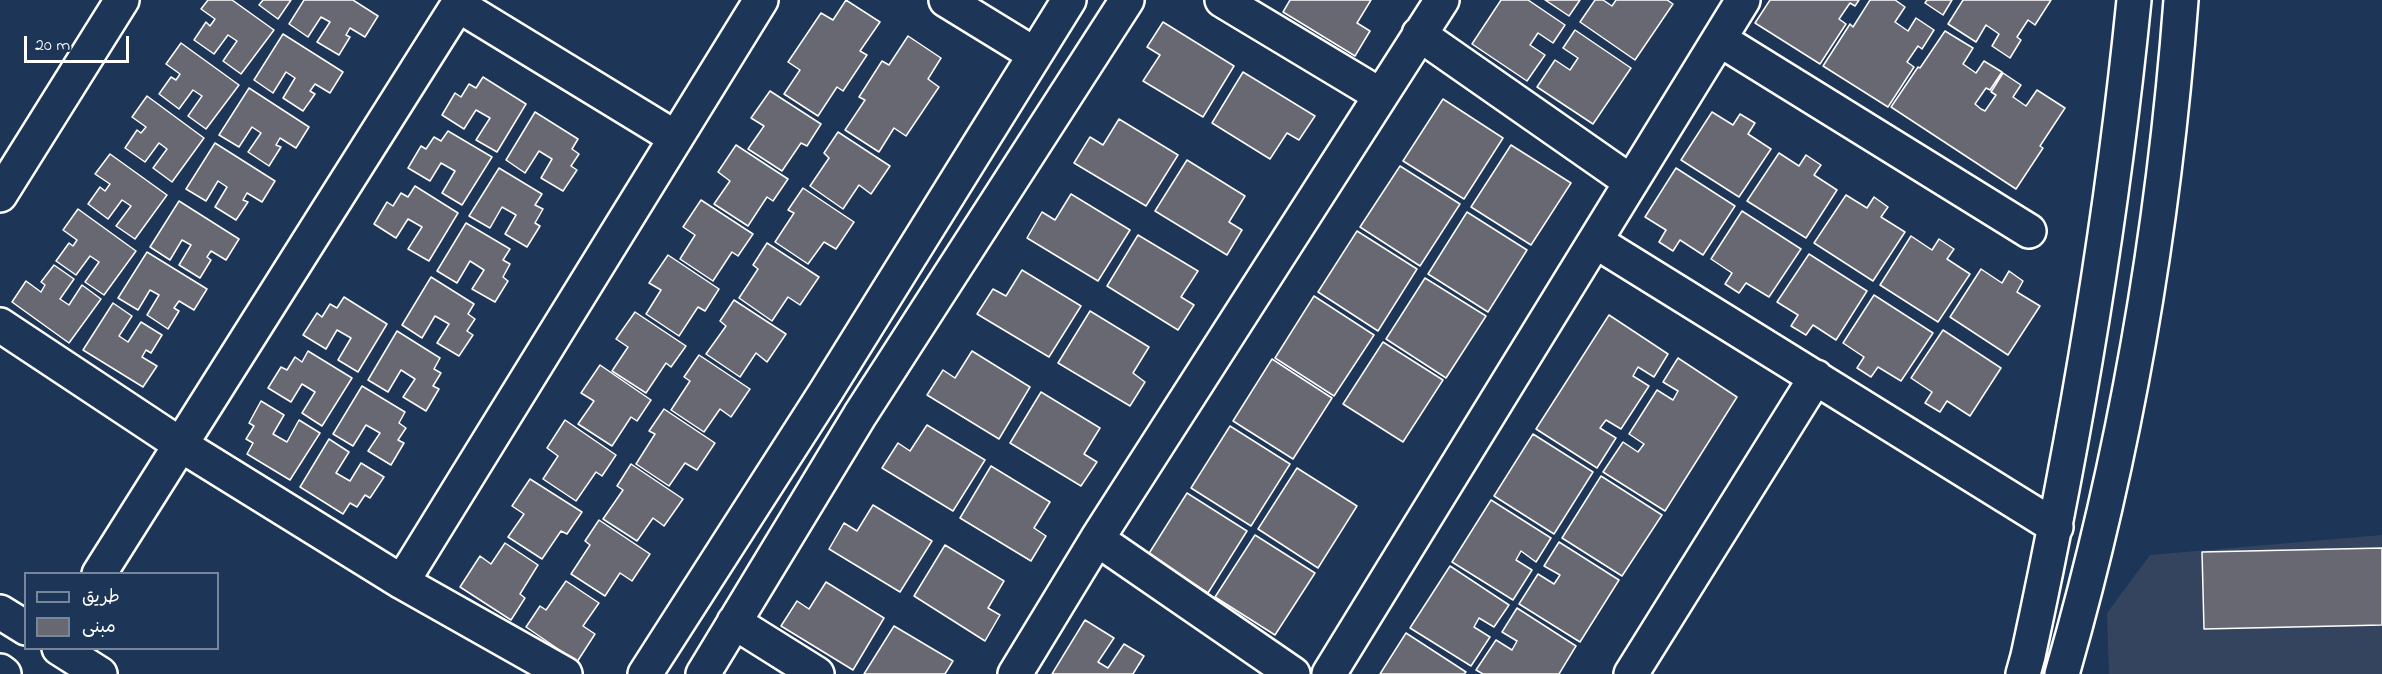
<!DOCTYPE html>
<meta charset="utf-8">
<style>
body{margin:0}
#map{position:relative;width:2382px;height:674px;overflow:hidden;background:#1d3557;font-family:"Indie Flower","Playpen Sans Arabic",sans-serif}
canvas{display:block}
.legend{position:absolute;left:24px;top:572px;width:195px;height:78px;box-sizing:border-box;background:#1d3557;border:2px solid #77869a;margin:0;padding:8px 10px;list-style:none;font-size:18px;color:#fff}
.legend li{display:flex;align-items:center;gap:12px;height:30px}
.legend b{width:30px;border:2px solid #77869a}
.scale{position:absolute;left:24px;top:36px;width:105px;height:27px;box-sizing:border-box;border:3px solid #fff;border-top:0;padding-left:8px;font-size:18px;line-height:21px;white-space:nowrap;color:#fff;-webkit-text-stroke:4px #1d3557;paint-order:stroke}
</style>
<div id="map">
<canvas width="2382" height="674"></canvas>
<ul class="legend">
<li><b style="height:8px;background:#1d3557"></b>طريق</li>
<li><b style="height:16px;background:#686872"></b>مبنى</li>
</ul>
<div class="scale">20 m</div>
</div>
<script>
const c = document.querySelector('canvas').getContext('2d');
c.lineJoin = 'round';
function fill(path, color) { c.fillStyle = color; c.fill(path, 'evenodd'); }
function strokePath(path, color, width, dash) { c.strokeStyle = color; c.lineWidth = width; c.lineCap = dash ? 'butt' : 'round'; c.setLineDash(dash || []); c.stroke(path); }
fill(new Path2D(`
 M2382 535V674H2109L2107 613 2150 555Z`), '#34445f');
const building = new Path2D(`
 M208 0H232L274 30 241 74 223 61 237 41 228 35 214 54 194 40 206 22 210 26 215 19 201 9Z
 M263 0H291L278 19 259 5Z
 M304 0H353L378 16 365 37 350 28 346 35 350 37 339 55 317 42 330 22 321 17 308 37 289 24Z
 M846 0 880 22 860 51 867 55 843 91 837 87 818 116 784 94 800 70 788 62 821 13 833 20Z
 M1290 0H1371L1357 23 1370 31 1355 56 1283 12Z
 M1501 0H1528L1565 25 1553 43 1538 33 1530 45 1545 55 1527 81 1472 44Z
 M1545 0H1580L1569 16Z
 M1595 0H1603L1612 6 1616 0H1667L1673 4 1635 60 1580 22Z
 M1770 0H1859L1855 6 1850 3 1839 19 1846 24 1820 64 1755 23Z
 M1870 0H1895L1905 7 1895 22 1908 31 1916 18 1934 30 1922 49 1918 46 1907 62 1914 67 1888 107 1823 66 1850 24 1853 27Z
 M1927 0H1952L1943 15 1925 3Z
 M1963 0H2051L2035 25 2028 20 2017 37 2021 40 2010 58 1992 46 1999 34 1986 25 1976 42 1948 24Z
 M1163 22 1234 66 1203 117 1143 81 1160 55 1147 47Z
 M1575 30 1631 68 1593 124 1537 87 1555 60 1570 70 1578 58 1563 48Z
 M1945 31 1973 48 1963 64 1976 73 1984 61 2002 72 1990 90 1986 88 1975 104 1981 109 1985 111 1996 95 1991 92 2003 73 2021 85 2013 97 2026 106 2037 90 2065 108 2040 146 2043 148 2016 189 1891 107 1918 67 1920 68Z
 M283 34 343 72 330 93 315 84 310 91 315 94 303 111 283 98 295 78 286 72 273 93 254 80Z
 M908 36 941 58 928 79 939 87 906 136 894 128 879 152 845 130 865 100 859 97 882 61 889 65Z
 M181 43 239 85 206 129 188 116 202 96 193 90 179 109 159 94 171 77 176 80 180 74 166 64Z
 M1243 72 1315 116 1299 140 1287 133 1270 159 1212 123Z
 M483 77 526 104 497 152 476 140 490 118 476 110 464 129 442 115 455 93 461 97 469 84 476 88Z
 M249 88 309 127 296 148 280 138 276 145 281 147 269 166 248 152 261 133 252 127 239 147 219 135Z
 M770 91 821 124 807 146 801 143 782 171 748 149 764 126 751 118Z
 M147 96 204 138 172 182 153 168 167 149 159 143 145 162 125 148 137 130 141 133 146 127 132 117Z
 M1443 99 1503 138 1464 199 1403 161Z
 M535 112 578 139 572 149 579 154 571 166 577 170 563 191 541 178 552 159 539 151 525 173 506 160Z
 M1712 112 1733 125 1740 114 1755 123 1748 134 1771 149 1739 197 1681 160Z
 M1119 119 1178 155 1146 206 1074 163 1090 137 1103 145Z
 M448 131 492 157 462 205 442 193 455 171 441 163 430 181 408 168 421 146 426 149 434 137 441 141Z
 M838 132 890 166 871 194 859 185 843 209 810 186 829 158 824 153Z
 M215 143 275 181 262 202 247 193 243 200 248 202 236 220 215 207 227 187 218 181 206 201 186 189Z
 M736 145 788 179 773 201 767 197 748 226 714 204 730 181 718 172Z
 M1511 145 1571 183 1531 245 1471 207Z
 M1779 153 1799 166 1806 155 1821 165 1814 175 1837 190 1806 238 1747 201Z
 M110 154 167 195 135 239 116 226 131 206 122 200 108 219 88 204 100 187 105 191 110 184 95 174Z
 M1187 160 1245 196 1229 222 1242 230 1227 255 1155 211Z
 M1400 166 1460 204 1420 266 1360 227Z
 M499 168 542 194 535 205 543 209 535 223 540 226 527 247 505 234 516 215 502 207 490 228 469 216Z
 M1676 168 1735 206 1703 255 1680 240 1673 251 1659 242 1666 230 1645 217Z
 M415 186 458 213 429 261 408 249 422 227 408 219 396 238 374 224 387 202 393 206 401 193 408 197Z
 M803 188 854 222 836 249 824 242 808 264 775 242 794 213 788 210Z
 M1071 194 1130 230 1098 281 1027 238 1042 212 1055 220Z
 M1846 195 1867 208 1874 197 1888 207 1881 217 1905 232 1873 281 1814 243Z
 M701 200 753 234 738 256 732 252 713 281 680 259 695 235 683 227Z
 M179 201 239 239 226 260 211 251 207 257 211 260 200 278 179 265 191 245 182 240 170 260 150 247Z
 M78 209 136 251 104 295 85 282 99 262 90 256 76 275 56 261 69 243 73 246 77 240 63 230Z
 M1742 211 1801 249 1769 297 1746 283 1739 293 1725 284 1732 273 1711 259Z
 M1467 212 1527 250 1488 312 1428 274Z
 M466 223 510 249 503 260 510 264 503 277 508 281 495 302 472 289 484 270 470 261 457 283 437 271Z
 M1357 231 1417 269 1378 331 1318 292Z
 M1138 235 1198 271 1181 297 1194 305 1178 330 1107 286Z
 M1911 236 1932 250 1939 239 1954 249 1947 259 1970 274 1938 322 1880 285Z
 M767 243 819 277 800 305 788 297 772 321 739 298 758 269 753 265Z
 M147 252 207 289 194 310 179 301 174 308 179 311 168 329 147 315 159 295 150 290 138 310 118 298Z
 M1809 254 1867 291 1836 340 1813 325 1806 335 1791 326 1798 315 1777 302Z
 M668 255 719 289 705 311 698 307 679 336 646 314 661 290 649 283Z
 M54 265 74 279 60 299 69 305 82 285 101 299 69 343 12 302 26 281 41 292 45 285 41 282Z
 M1981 269 2002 283 2009 271 2023 281 2017 292 2040 306 2008 355 1950 317Z
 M1022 270 1081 306 1049 357 977 314 993 289 1006 296Z
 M431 277 474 304 468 314 475 319 467 331 473 335 459 356 437 343 449 324 435 316 422 338 402 325Z
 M1425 278 1486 316 1446 378 1386 339Z
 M1874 295 1933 333 1901 381 1878 367 1871 377 1857 368 1864 357 1843 343Z
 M1314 296 1374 335 1334 396 1275 358Z
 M344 297 387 324 358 372 338 360 351 338 337 330 326 349 303 335 317 313 322 317 330 304 337 308Z
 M734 300 786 334 767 362 756 353 740 377 706 354 726 326 720 321Z
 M113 303 132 316 119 336 128 342 141 322 162 335 151 353 146 350 142 357 157 366 143 387 83 350Z
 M1090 311 1149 347 1133 373 1145 382 1130 406 1058 363Z
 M635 312 686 346 671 367 666 363 646 393 612 371 628 347 616 339Z
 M1609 315 1668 354 1654 377 1638 367 1633 376 1649 386 1621 429 1606 420 1600 428 1616 438 1597 468 1536 429Z
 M1943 330 2001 368 1970 416 1947 401 1940 412 1925 403 1932 392 1911 378Z
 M397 331 440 358 434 369 441 373 433 386 439 389 426 411 403 397 415 379 401 370 388 392 368 380Z
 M1383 342 1443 380 1403 442 1343 404Z
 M308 351 352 378 322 426 302 413 315 392 302 384 291 402 268 388 281 367 287 370 295 357 302 362Z
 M972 351 1030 387 999 439 927 395 943 370 955 378Z
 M699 355 750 389 731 417 720 409 704 432 671 410 690 381 684 377Z
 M1678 358 1737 397 1665 511 1603 472 1623 442 1638 452 1644 444 1629 434 1657 390 1673 400 1678 391 1663 382Z
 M1272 359 1332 398 1293 459 1233 421Z
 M600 365 651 400 637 421 631 417 612 446 578 424 594 401 581 393Z
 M362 386 405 412 399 423 406 428 398 440 404 443 391 465 368 451 380 433 366 425 353 446 333 434Z
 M1041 392 1100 428 1084 454 1097 462 1081 486 1010 443Z
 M261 401 284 415 273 434 287 442 299 420 320 433 290 480 247 454 253 443 246 439 254 426 249 423Z
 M664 409 715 443 697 470 685 463 669 486 636 464 655 434 649 431Z
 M565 420 616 455 602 476 596 472 576 501 543 479 558 456 547 448Z
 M927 425 985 460 953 511 882 468 898 443 910 451Z
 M1230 426 1290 464 1251 526 1191 488Z
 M1533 434 1593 472 1554 534 1494 496Z
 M329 439 349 452 336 473 350 481 361 463 384 477 370 498 365 495 357 507 350 503 343 514 300 487Z
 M631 464 683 499 664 526 653 518 637 541 603 519 623 490 617 486Z
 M991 466 1050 502 1034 528 1046 536 1031 561 960 518Z
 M1297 468 1357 506 1318 568 1258 529Z
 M1601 476 1662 515 1622 576 1562 538Z
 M530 479 582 512 567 534 561 531 542 559 508 537 524 514 512 506Z
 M1187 493 1247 531 1208 593 1148 555Z
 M1491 500 1551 538 1536 562 1521 551 1516 560 1532 570 1513 600 1452 562Z
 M873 505 932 541 900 592 829 549 844 523 857 531Z
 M599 520 650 554 632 581 620 573 605 596 571 574 590 545 585 541Z
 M1255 535 1315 573 1275 635 1215 597Z
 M1559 542 1619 580 1580 642 1519 604 1538 574 1554 584 1560 575 1544 566Z
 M505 543 538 565 520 594 525 598 511 620 460 587 480 556 491 564Z
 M945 545 1004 581 988 608 1000 615 985 641 914 596Z
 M2382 548V625L2204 629 2202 552Z
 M1450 566 1509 605 1494 627 1479 618 1474 627 1490 637 1471 666 1410 628Z
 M566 581 599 603 583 626 595 634 577 662 526 627 540 606 546 610Z
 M826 582 884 618 853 670 781 626 797 601 809 609Z
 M1517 608 1576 646 1559 674H1483L1476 670 1496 640 1512 650 1517 641 1502 632Z
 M1085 620 1114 638 1098 662 1108 668 1124 644 1144 656 1133 674H1052Z
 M894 626 953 661 945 674H864Z
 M1406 633 1466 672 1464 674H1380Z`);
fill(building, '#686872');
strokePath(building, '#fff', 1.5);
const minor = new Path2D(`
 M946 0 1034 54
 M1222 0 1380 95
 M458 5 676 138
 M1419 34 1631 182
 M1719 39 2029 231
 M0 195 122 0
 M1595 241 2056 527
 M0 325 181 445 402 582 565 674
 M1097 539 1293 674
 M99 574 461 0
 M402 582 761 0
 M0 612 26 628
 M734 622 817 674
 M59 648 100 674
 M0 671 4 674
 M645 674 825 393 1069 0
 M703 674 860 415 1127 0
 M1015 674 1097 539 1442 0
 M1329 674 1743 0
 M1631 674 1816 377
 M2023 674 2028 656C2075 439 2112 221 2134 0
 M2062 674C2125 455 2164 227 2181 0`);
strokePath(minor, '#fff', 38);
strokePath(minor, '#1d3557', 33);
</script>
